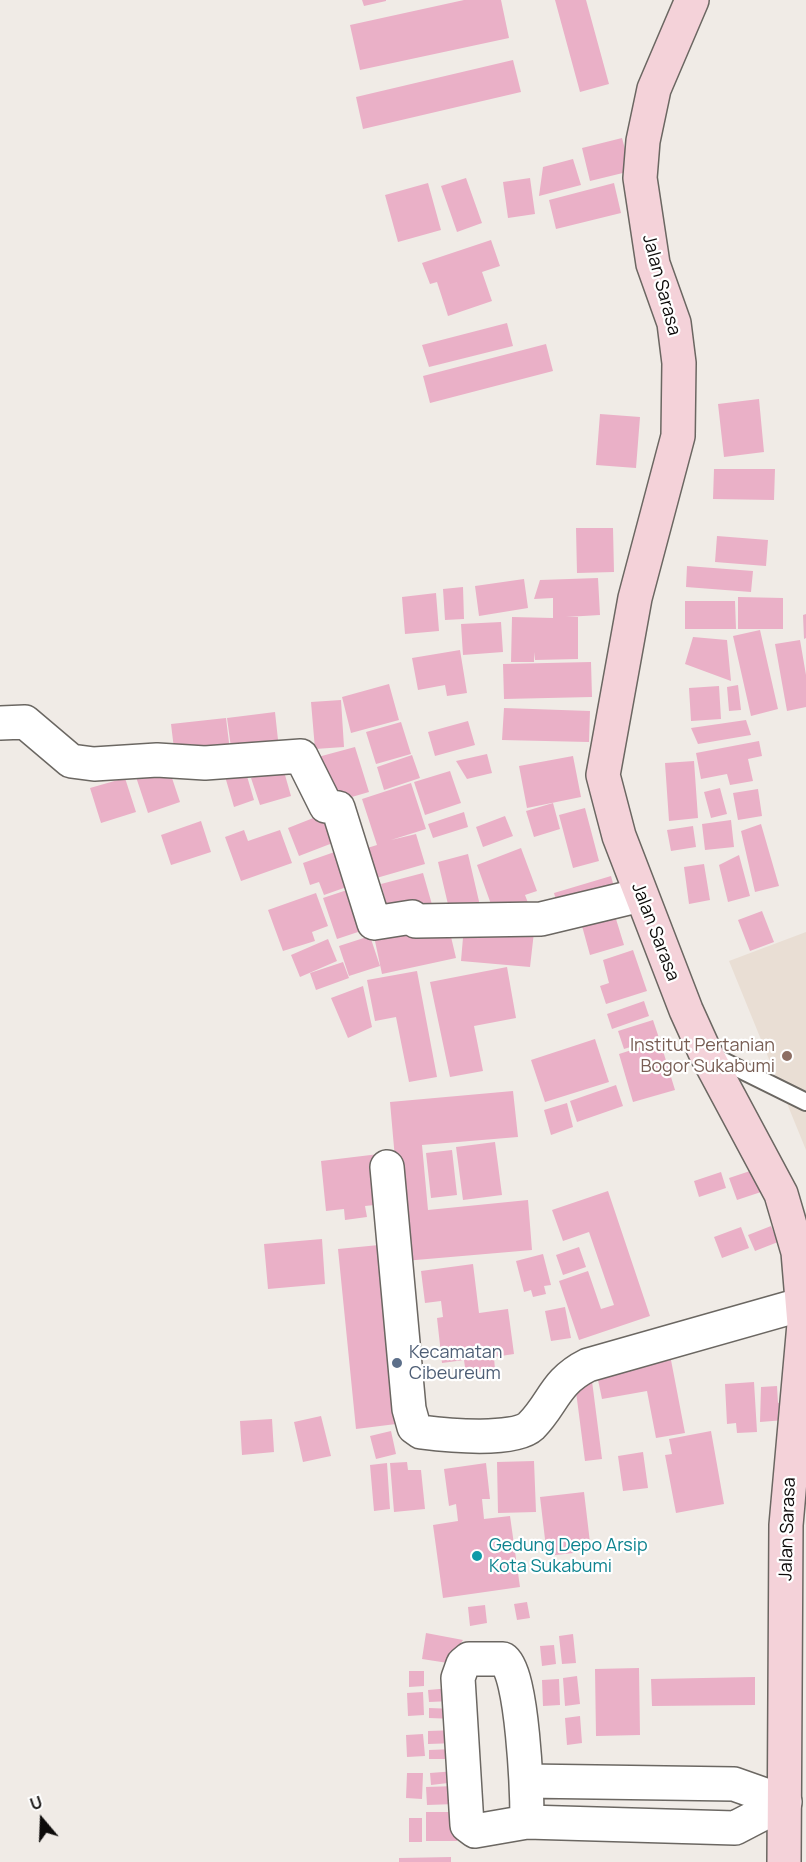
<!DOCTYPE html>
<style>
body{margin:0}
#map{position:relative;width:806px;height:1862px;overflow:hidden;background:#f0ebe6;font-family:Manrope,sans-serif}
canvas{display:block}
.north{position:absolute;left:12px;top:1790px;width:60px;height:60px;-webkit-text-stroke:4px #fff;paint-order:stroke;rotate:341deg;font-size:16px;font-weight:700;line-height:24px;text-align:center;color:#0d0b0a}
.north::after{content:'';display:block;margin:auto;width:21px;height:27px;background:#0d0b0a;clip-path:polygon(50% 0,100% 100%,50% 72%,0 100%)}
</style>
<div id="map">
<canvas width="806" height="1862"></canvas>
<div class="north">U</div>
</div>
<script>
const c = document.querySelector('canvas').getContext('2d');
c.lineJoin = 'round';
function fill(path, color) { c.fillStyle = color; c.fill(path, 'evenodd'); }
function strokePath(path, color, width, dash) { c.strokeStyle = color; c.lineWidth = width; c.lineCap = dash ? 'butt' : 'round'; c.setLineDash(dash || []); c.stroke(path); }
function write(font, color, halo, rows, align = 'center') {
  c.font = font + ' Manrope,sans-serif'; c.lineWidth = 4.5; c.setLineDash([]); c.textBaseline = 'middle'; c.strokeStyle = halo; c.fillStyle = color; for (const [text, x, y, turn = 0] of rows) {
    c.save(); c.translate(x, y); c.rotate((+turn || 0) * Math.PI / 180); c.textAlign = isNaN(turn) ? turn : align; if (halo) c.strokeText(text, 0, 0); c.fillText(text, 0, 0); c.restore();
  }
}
fill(new Path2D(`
 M806 932V1150L729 961Z`), '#e9ded4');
fill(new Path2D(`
 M362 0H386V1L364 6Z
 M464 0H501L509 38 360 70 350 25Z
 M555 0H586L609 84 580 92Z
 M513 60 521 92 363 129 356 97Z
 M622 138 631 171 590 181 582 148Z
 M573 159 581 185 539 196 543 167Z
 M466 178 482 223 457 232 441 186Z
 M530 178 535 214 508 218 503 182Z
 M428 183 441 230 398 242 385 195Z
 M614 183 621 213 556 229 549 200Z
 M491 240 500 266 482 272 492 301 448 316 437 282 430 284 422 263Z
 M507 323 513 346 429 367 422 345Z
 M546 344 553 371 430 403 423 376Z
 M759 399 764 452 724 457 718 404Z
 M600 414 640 417 636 468 596 465Z
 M714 469H775L774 500 713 499Z
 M576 528H613L614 572 577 573Z
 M717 536 768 540 766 566 715 562Z
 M687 566 753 571 751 592 686 587Z
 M598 578 600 615 566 617H578V659L535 660 534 652V662H511L512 617 553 618V598L534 599 540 580Z
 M524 579 528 608 479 616 475 586Z
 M463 587 464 619 445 620 443 589Z
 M436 593 439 631 405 634 402 597Z
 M738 597 783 598V629H738Z
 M685 601H735L736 629H685Z
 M806 614V638L804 639 803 615Z
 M501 622 503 652 463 655 461 624Z
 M760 630 778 709 751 716 733 636Z
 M693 637 727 640 731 681 685 664Z
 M800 640 806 675V707L787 711 775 644Z
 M460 650 467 693 447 696 445 685 418 690 412 658Z
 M591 662 592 697 504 699 503 664Z
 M389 684 399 720 351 733 342 697Z
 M738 685 741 710 729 711 727 687Z
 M719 686 721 719 691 721 689 688Z
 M341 700 344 747 315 749 311 702Z
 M504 708 590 711 589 742 502 740Z
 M275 712 279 749 232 755 227 718Z
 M226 718 230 751 175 757 171 724Z
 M746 720 751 735 698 744 691 728Z
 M468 721 475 745 435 756 428 732Z
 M401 722 411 754 376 764 366 732Z
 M759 741 762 756 748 759 753 781 730 785 727 774 701 779 696 753Z
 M355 747 369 792 331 803 318 757Z
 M487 754 492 773 467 779 456 761Z
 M412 755 420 778 384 790 377 767Z
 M573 756 581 797 527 808 519 766Z
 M694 761 698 818 669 821 665 763Z
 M168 766 180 802 148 813 136 777Z
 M244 766 254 800 234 807 224 773Z
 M283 768 291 796 260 805 251 778Z
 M450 771 461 803 425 815 414 782Z
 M125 778 136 812 101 823 90 788Z
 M411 783 426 829 391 840 416 834 425 864 373 879 364 849 377 845 362 799Z
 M720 788 727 814 711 818 704 792Z
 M758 789 762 816 738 820 733 793Z
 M553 803 560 829 534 837 526 811Z
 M585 808 599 861 573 868 559 815Z
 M331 811 343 839 299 856 288 828Z
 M464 812 468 827 433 838 428 824Z
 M505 816 513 836 483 847 476 827Z
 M731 820 734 847 705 850 702 824Z
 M201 821 211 852 171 865 161 835Z
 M761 824 779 886 755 892 741 831Z
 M693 826 696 847 671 851 667 830Z
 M244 830 248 841 280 830 292 863 241 881 225 837Z
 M346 848 358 883 324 895 319 882 310 885 303 863Z
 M521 848 537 891 525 895 530 908 492 907 477 865Z
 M468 854 481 910 451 917 438 862Z
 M739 855 750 896 728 902 719 865Z
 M704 864 710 900 689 904 684 867Z
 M423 873 433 908 391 920 381 884Z
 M611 876 617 898 560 915 554 893Z
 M353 888 367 929 337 939 323 898Z
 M316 893 328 926 312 932 315 941 283 951 268 910Z
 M612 906 624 945 590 955 579 915Z
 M762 911 774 942 750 951 738 920Z
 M448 924 456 958 382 974 372 927Z
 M464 926 534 932 530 967 461 961Z
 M370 936 380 966 349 976 339 946Z
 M328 939 337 961 300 977 291 955Z
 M633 950 647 991 606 1004 600 986 609 983 603 960Z
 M343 962 349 978 316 990 310 973Z
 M507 967 516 1018 474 1026 483 1071 450 1077 430 982Z
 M417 971 437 1077 409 1082 396 1017 375 1021 367 980Z
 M363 986 372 1027 348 1038 331 998Z
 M644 1001 649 1016 612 1029 607 1014Z
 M653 1020 659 1038 624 1049 618 1031Z
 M595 1039 609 1082 545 1102 531 1060Z
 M660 1041 675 1090 633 1102 619 1054Z
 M616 1085 623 1106 577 1122 570 1101Z
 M513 1091 518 1137 422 1145 428 1210 528 1200 532 1250 404 1261 390 1102Z
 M567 1103 573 1127 551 1135 544 1110Z
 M495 1142 502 1195 463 1200 456 1147Z
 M452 1150 457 1195 431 1198 426 1153Z
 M379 1154 384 1204 365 1206 367 1217 345 1220 344 1209 326 1211 321 1161Z
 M756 1169 764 1191 737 1200 729 1178Z
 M721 1172 726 1188 699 1197 694 1181Z
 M608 1191 650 1316 579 1340 559 1281 588 1271 601 1309 614 1305 589 1232 563 1241 552 1210Z
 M771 1226 778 1242 755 1251 748 1235Z
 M741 1227 749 1248 722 1258 714 1237Z
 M322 1239 325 1284 268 1289 264 1244Z
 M379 1245 396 1424 356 1429 338 1249Z
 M579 1247 586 1267 563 1275 556 1255Z
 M543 1254 551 1285 544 1286 546 1294 533 1297 531 1290 524 1292 516 1261Z
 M473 1264 479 1313 508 1309 514 1354 494 1357 495 1370 466 1374 464 1360 442 1363 437 1318 443 1317 441 1301 425 1303 421 1271Z
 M565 1307 571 1338 551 1341 545 1311Z
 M671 1360 685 1433 656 1438 647 1391 602 1399 597 1375Z
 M592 1381 602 1459 585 1461 575 1384Z
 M754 1382 757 1432 737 1433 736 1423 727 1424 725 1384Z
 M777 1386 778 1403 784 1402 785 1420 760 1422 761 1387Z
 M321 1416 331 1456 303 1462 294 1422Z
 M272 1419 274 1452 242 1455 240 1421Z
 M391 1431 396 1454 376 1459 370 1436Z
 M711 1431 724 1504 676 1513 665 1455 672 1454 669 1439Z
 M643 1452 648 1488 623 1491 618 1456Z
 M534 1461 536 1512 498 1513 497 1462Z
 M407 1462 408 1470H421L425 1509 394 1512 390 1463Z
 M387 1463 390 1509 374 1511 370 1465Z
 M486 1463 490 1499H482L484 1519 510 1516 520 1587 443 1598 433 1525 458 1521 456 1504 449 1506 444 1469Z
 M584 1492 591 1551 547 1556 540 1497Z
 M527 1602 530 1618 517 1620 514 1604Z
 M485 1605 487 1623 470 1626 468 1607Z
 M426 1633 463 1640 448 1663 422 1659Z
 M573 1634 576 1663 562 1664 559 1636Z
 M554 1645 556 1664 542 1666 540 1646Z
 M639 1668 640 1735 596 1736 595 1669Z
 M409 1671H424V1686L409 1687Z
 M577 1676 580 1704 565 1706 563 1678Z
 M755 1677V1705L652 1706 651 1679Z
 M559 1679 560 1705 543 1706 542 1680Z
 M451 1688 452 1701 429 1702 428 1690Z
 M423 1692 424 1715 408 1716 407 1693Z
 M429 1708 455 1709V1719L429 1718Z
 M580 1716 582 1743 567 1745 565 1718Z
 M457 1730V1743L428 1744V1731Z
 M423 1734 425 1756 407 1757 406 1735Z
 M454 1749 455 1759H429V1750Z
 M456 1771 457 1782 431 1785 430 1773Z
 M407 1773H423L422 1799 406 1798Z
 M456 1786V1804L427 1805 426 1787Z
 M426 1812H457V1841H426Z
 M409 1818H422V1842H409Z
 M451 1857V1862H399V1858Z`), '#eab0c7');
const lane = new Path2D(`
 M711 1055 806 1102`);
const street = new Path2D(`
 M0 723 25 722 71 761 94 764 157 760 205 763 301 756 326 806 338 808 374 923 412 917 416 921 541 919 641 895
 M387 1167 409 1409 414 1427 421 1432C445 1435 514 1442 531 1426 554 1403 554 1382 588 1365L803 1304
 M469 1659H503C523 1671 527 1795 527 1822L475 1831 467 1825 458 1678 463 1664Z
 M526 1781 734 1784 785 1802
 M527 1822 735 1828 785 1802`);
const secondary = new Path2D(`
 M692 0 654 89 643 141 640 178 653 264 674 323 679 363 678 436 635 598 603 775 619 836 686 1010 705 1052 781 1194 798 1252 804 1324 786 1525 784 1862`);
strokePath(lane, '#6b6762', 20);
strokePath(street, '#6b6762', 36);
strokePath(secondary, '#6b6762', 36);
strokePath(lane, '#fff', 16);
strokePath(street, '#fff', 33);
strokePath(secondary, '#f4d2d9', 33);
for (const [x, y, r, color] of [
 [787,1056,6,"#8d6e63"],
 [397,1363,6,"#5c6f8a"],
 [477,1556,6,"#0f9aa8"]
]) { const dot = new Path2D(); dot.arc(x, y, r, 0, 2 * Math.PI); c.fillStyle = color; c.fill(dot); strokePath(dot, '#fff', 2); }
write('18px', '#0d0b0a', '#fff', [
 ["Jalan Sarasa",661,285,75],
 ["Jalan Sarasa",655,932,69],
 ["Jalan Sarasa",788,1529,-88]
]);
write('18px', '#785e54', '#fff', [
 ["Institut Pertanian",775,1046],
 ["Bogor Sukabumi",775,1067]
], 'right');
write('18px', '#4e5e75', '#fff', [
 ["Kecamatan",409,1353],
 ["Cibeureum",409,1374]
], 'left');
write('18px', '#0d838f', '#fff', [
 ["Gedung Depo Arsip",489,1546],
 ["Kota Sukabumi",489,1567]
], 'left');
</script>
